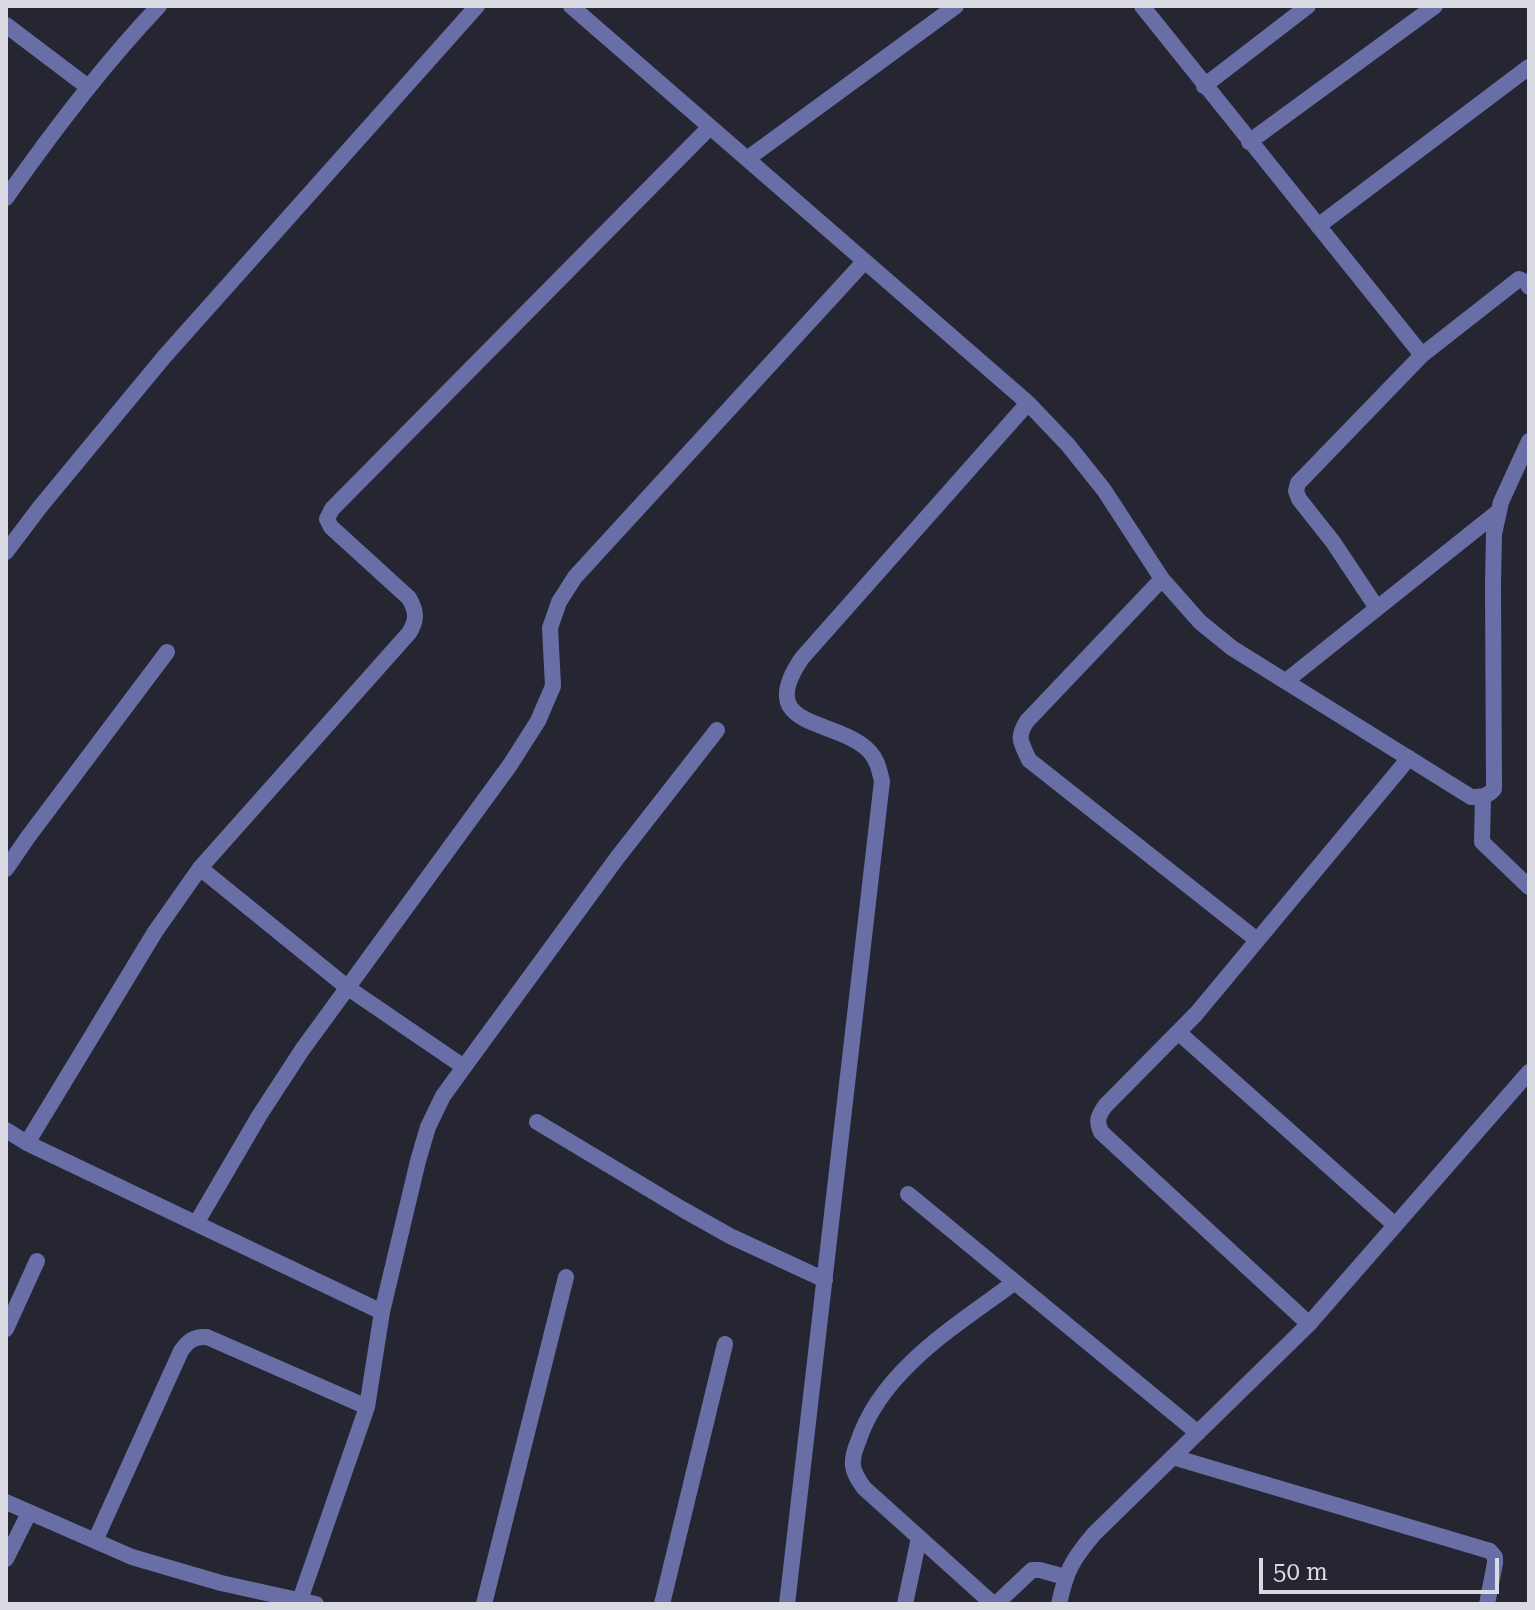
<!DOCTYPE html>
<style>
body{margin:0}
#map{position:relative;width:1535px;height:1610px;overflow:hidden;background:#252632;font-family:"Roboto Serif",serif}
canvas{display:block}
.frame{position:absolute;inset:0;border:8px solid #d9dae2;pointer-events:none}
.scale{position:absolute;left:1259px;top:1558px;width:240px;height:36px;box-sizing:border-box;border:4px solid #d9dae2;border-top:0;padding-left:10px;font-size:24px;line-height:28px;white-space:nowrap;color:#d9dae2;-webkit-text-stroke:6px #252632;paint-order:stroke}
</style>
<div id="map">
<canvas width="1535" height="1610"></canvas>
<div class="frame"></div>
<div class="scale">50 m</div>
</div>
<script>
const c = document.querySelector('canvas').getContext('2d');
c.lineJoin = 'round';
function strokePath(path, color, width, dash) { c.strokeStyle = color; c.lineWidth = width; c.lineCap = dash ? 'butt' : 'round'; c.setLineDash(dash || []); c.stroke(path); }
strokePath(new Path2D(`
 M571 6 1028 403 1068 445 1104 490 1162 579 1200 622 1232 648 1471 797C1481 797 1487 797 1494 789L1493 585 1494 534 1501 502 1529 441
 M1142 6 1422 355 1519 279 1526 282 1529 287
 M6 25 88 87
 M1204 86 1308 6
 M1249 142 1435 6
 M747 159 956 6
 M6 198C53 131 102 66 159 6
 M1318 226 1529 67
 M6 552 40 507 164 357 477 6
 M1162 579 1027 721C1016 738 1021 742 1029 760L1257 940
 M1377 608 1333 542 1299 499 1296 491 1298 483 1305 476 1422 355
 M1286 681 1499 511
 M1483 798 1482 842 1529 887
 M200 868 348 988 464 1067
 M6 869 28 837 167 652
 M1178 1032 1395 1225
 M537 1122 682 1209 730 1236 825 1280
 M6 1130 27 1143 382 1312
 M27 1143 155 932 200 868 409 633C417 620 417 612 409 598L331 527 327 519 332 509 709 128
 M908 1194 1198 1433
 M197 1222 259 1116 302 1050 510 765 538 721 553 686 550 628 559 602 575 577 864 262
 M1309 1324 1101 1132C1096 1121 1098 1116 1105 1106L1196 1014 1409 758
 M6 1329 37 1261
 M1173 1457 1490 1551 1495 1557V1563L1487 1604
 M6 1502 132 1557 221 1583 316 1604
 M95 1541 181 1351C188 1341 194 1336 207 1337L367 1407
 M6 1559 29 1513
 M300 1600 367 1407 382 1312 418 1161 428 1127 443 1096 464 1067 617 858 717 730
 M484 1604 566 1277
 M662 1604 725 1344
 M787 1604 882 781C879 770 878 761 870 752 838 717 752 731 802 658L1028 403
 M905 1604 919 1538
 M993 1604 864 1488C859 1481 854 1474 853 1466 852 1458 855 1449 858 1442 881 1370 957 1325 1015 1282
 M996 1604 1032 1570H1040L1065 1577
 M1059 1604C1066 1571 1072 1560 1094 1534L1309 1324 1529 1072`), '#696fa6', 16);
</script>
